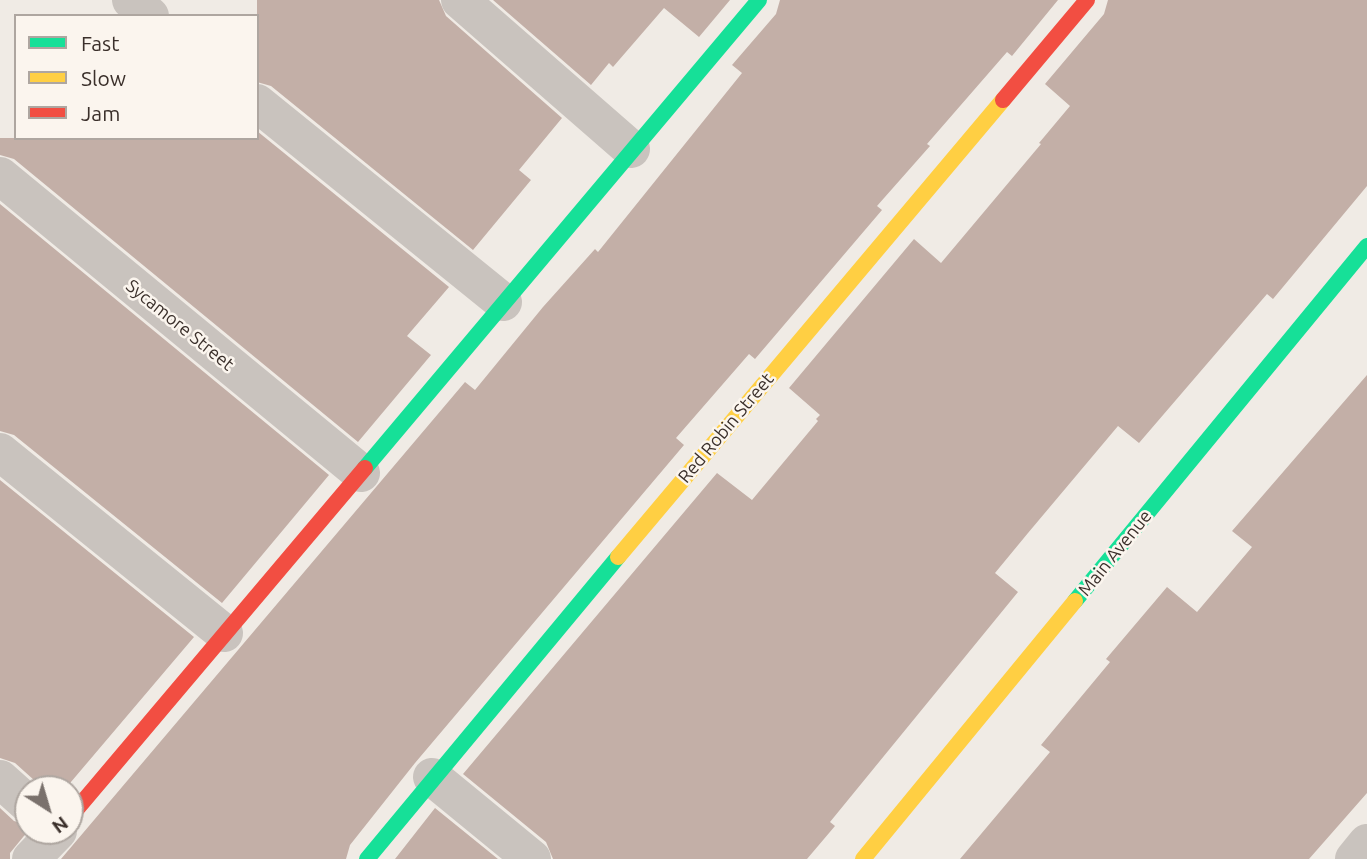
<!DOCTYPE html>
<style>
body{margin:0}
#map{position:relative;width:1367px;height:859px;overflow:hidden;background:#f0ebe5;font-family:Ubuntu,sans-serif}
canvas{display:block}
.legend{position:absolute;left:14px;top:14px;width:245px;height:126px;box-sizing:border-box;background:#fbf5ee;border:2px solid #aea6a0;margin:0;padding:9px 12px;list-style:none;font-size:21px;color:#3b302b}
.legend li{display:flex;align-items:center;gap:14px;height:35px}
.legend b{width:35px;border:2px solid #aea6a0}
.north{position:absolute;left:14px;top:775px;width:70px;height:70px;box-sizing:border-box;background:#fbf5ee;border:2px solid #aea6a0;border-radius:50%;rotate:143deg;font-size:19px;font-weight:700;line-height:28px;text-align:center;color:#3b302b}
.north::after{content:'';display:block;margin:auto;width:24px;height:32px;background:#7a716c;clip-path:polygon(50% 0,100% 100%,50% 72%,0 100%)}
</style>
<div id="map">
<canvas width="1367" height="859"></canvas>
<ul class="legend">
<li><b style="height:9px;background:#16e098"></b>Fast</li>
<li><b style="height:9px;background:#ffcf43"></b>Slow</li>
<li><b style="height:9px;background:#f24e42"></b>Jam</li>
</ul>
<div class="north">N</div>
</div>
<script>
const c = document.querySelector('canvas').getContext('2d');
c.lineJoin = 'round';
function fill(path, color) { c.fillStyle = color; c.fill(path, 'evenodd'); }
function strokePath(path, color, width, dash) { c.strokeStyle = color; c.lineWidth = width; c.lineCap = dash ? 'butt' : 'round'; c.setLineDash(dash || []); c.stroke(path); }
function write(font, color, halo, rows, align = 'center') {
  c.font = font + ' Ubuntu,sans-serif'; c.lineWidth = 5; c.setLineDash([]); c.textBaseline = 'middle'; c.strokeStyle = halo; c.fillStyle = color; for (const [text, x, y, turn = 0] of rows) {
    c.save(); c.translate(x, y); c.rotate((+turn || 0) * Math.PI / 180); c.textAlign = isNaN(turn) ? turn : align; if (halo) c.strokeText(text, 0, 0); c.fillText(text, 0, 0); c.restore();
  }
}
fill(new Path2D(`
 M257 0H439L446 16 562 118 519 170 531 180 473 250 271 86 257 82Z
 M493 0H730L699 37 664 8 613 67 609 63 591 85Z
 M780 0H1058L1012 56 1007 52 927 144 930 146 877 206 882 210 755 359 749 354 676 438 684 445 415 763 350 845 346 859H61L465 382 475 390 543 307 595 249 598 252 742 73 732 65 776 14Z
 M1108 0H1367V186L1273 299 1267 294 1139 443 1118 426 1028 533 995 573 1018 592 830 822 835 826 807 859H553L546 842 463 774 717 473 752 500 818 421 816 419 820 415 789 388 914 239 941 263 1041 144 1039 143 1070 106 1045 84 1104 14Z
 M257 131 449 287 407 336 431 355 358 442 14 159 0 155V138H257Z
 M0 204 329 475 222 603 14 435 0 431Z
 M1367 375V793L1309 859H960L1050 752 1041 745 1110 662 1106 659 1167 587 1197 612 1252 547 1232 531Z
 M0 480 194 637 65 789H44L15 763 0 758Z
 M0 808 14 821 28 825V831L10 853V859H0Z
 M435 808 498 859H395Z`), '#c3afa7');
strokePath(new Path2D(`
 M131 0 150 16
 M460 0 631 149
 M257 103 503 302
 M0 176 361 473
 M0 452 224 633
 M432 777 532 859
 M0 779 28 804
 M31 859 58 831
 M1354 859 1367 843`), '#c9c3be', 38);
strokePath(new Path2D(`
 M365 468 759 0
 M1075 601 1367 246
 M367 859 618 557`), '#16e098', 16);
strokePath(new Path2D(`
 M618 557 1003 100
 M863 859 1075 601`), '#ffcf43', 16);
strokePath(new Path2D(`
 M1003 100 1087 0
 M70 817 365 468`), '#f24e42', 16);
write('18px', '#3b302b', '#fbf5ee', [
 ["Sycamore Street",180,325,39],
 ["Red Robin Street",726,428,-50],
 ["Main Avenue",1115,553,-51]
]);
</script>
